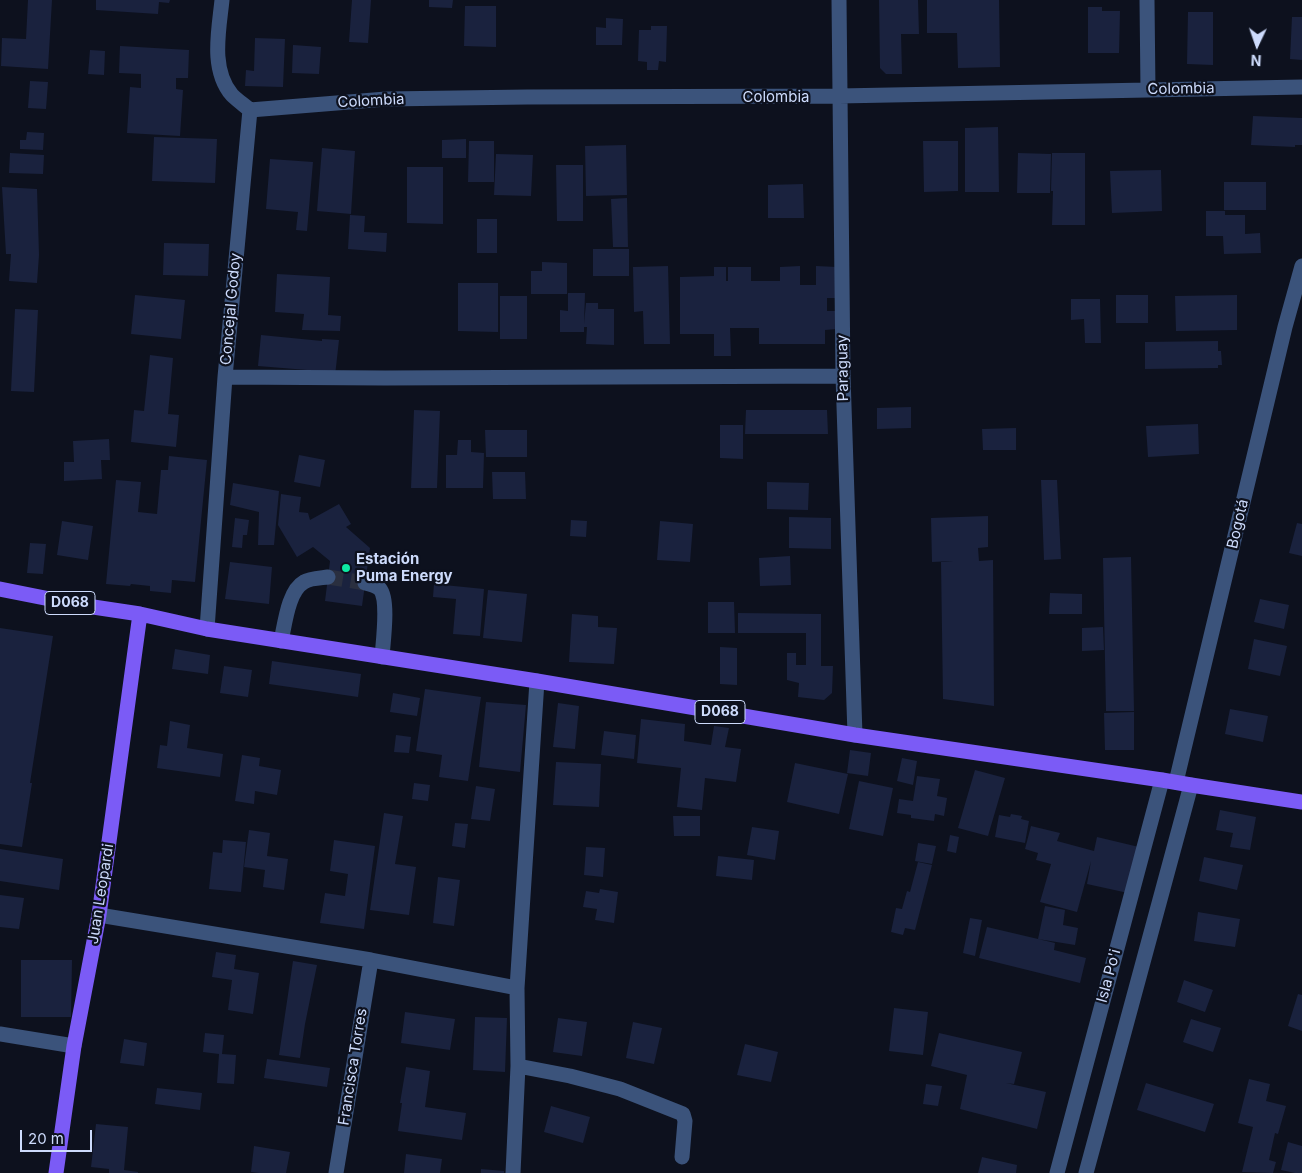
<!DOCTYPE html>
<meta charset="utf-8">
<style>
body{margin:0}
#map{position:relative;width:1302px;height:1173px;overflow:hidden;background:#0d111e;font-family:Inter,sans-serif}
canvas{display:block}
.north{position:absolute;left:1232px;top:20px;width:50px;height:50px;-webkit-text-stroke:4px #0d111e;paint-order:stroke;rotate:183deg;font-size:14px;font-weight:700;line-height:20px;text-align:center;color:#cddbfc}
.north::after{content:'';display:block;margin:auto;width:18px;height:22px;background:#cddbfc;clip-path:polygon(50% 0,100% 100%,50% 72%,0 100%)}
.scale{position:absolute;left:20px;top:1130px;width:72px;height:22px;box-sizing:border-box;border:2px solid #cddbfc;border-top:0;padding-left:6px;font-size:15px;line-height:18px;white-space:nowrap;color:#cddbfc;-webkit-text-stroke:4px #0d111e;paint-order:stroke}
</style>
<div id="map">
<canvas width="1302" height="1173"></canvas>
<div class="north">N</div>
<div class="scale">20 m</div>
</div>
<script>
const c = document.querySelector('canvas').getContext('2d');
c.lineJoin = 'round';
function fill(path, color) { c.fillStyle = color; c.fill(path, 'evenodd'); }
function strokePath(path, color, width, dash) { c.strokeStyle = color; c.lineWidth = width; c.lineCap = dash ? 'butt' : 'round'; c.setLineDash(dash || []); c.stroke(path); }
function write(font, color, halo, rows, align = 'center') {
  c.font = font + ' Inter,sans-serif'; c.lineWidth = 4.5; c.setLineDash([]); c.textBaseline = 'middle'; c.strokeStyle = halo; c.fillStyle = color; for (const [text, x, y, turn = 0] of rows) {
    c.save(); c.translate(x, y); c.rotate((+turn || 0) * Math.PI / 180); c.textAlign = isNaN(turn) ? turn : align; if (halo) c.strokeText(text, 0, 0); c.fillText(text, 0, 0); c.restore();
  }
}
fill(new Path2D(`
 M28 0H52L48 69 1 66 2 38 26 39Z
 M96 0H170L169 3 159 2 158 14 96 10Z
 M352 0H371L368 43 349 42Z
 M429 0H453L452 8 429 7Z
 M879 0H918L919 34H901L902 74H886L880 68Z
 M927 0H999L1000 67 958 68 957 33H927Z
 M465 6H496V47L464 46Z
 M1088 7H1102V11H1120L1119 53H1088Z
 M1188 12H1213V65L1187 64Z
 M1292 17H1302V60L1290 59Z
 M606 18 623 19 622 45H596V27L606 28Z
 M651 26H667L666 62 659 61 658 70H647V62L638 61 639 30H651Z
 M255 38 285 39 283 87 245 86 246 70 254 71Z
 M293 45 321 47 319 74 292 73Z
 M120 46 189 50 188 78H176V89L183 90 180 136 127 133 130 87 141 88V74L119 73Z
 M90 50 105 51 104 75 88 74Z
 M30 81 48 82 46 109 28 108Z
 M1253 116 1302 118V145H1295V147L1251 145Z
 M998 127 999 192H965V128Z
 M27 132 44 133 43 150 20 149V140H26Z
 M154 137 217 139 215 183 152 181Z
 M466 139V158H442V140Z
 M469 141H494V182H468Z
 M923 141H958V191L924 192Z
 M626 145 627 195 586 196 585 146Z
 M322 148 355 151 351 214 317 211Z
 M10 153 44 155 43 174 9 173Z
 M1018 153 1051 154 1050 193H1017Z
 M1052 153H1085V225H1052L1053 191H1051Z
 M496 154 533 155 531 196 494 195Z
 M270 159 313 162 307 231 296 230 298 212 266 209Z
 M556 165H583V221H557Z
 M407 167H443V224L407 223Z
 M1161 170 1162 211 1112 213 1110 171Z
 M1224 182H1266V210H1224Z
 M803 184 804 218H768V185Z
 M2 187 37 189 39 255 37 283 9 281 11 254H6Z
 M627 198 628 247H613L611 199Z
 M1206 211H1225V215H1245V234L1260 233 1261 253 1224 254 1223 236H1206Z
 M350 215 365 216 364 232 387 233 386 252 348 249Z
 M477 219H497V253H477Z
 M164 243 209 244 208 276 163 275Z
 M593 249H629V276H593Z
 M542 262 567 263V294H531V271H542Z
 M668 266 670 344H644L643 311 634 312 633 267Z
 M800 266V285H816V266L837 267V298H827V311H837V329L825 330V344H759V328H730L731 356H714V334H680V277L714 276V267H726V281H728V267H751V281H780V267Z
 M277 274 330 277 328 315 341 316 340 331 302 330 304 314 275 312Z
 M458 283H498V332L458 331Z
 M568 293H585L584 324 586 303H598V309H614V345L586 344 587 327H584V332H560V310L568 311Z
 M135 295 185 300 181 339 131 334Z
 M1116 295H1148V323H1116Z
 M1237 295V330L1176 331 1175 296Z
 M500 296H527V339H500Z
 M1071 299H1100L1101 343H1085L1084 319 1071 320Z
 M15 309 38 310 34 392 11 391Z
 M261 335 322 341V339L339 340 335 376 319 371 258 366Z
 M1218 341V351H1221L1222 365H1218V368L1145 369V342Z
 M150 355 173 358 168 414 179 415 176 447 131 442 134 410 144 411Z
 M911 407V428L877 429V408Z
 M414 410 440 411 437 488H411Z
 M746 410H827L828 434H745Z
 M1198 424 1199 454 1148 457 1146 426Z
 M720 425H743V459L720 458Z
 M1016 428V450H983L982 429Z
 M485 430H527V457H486Z
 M109 439 110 460H101L102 479 64 481V462H74L73 441Z
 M458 440H471V452L484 453 483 488H446V455H457Z
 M299 455 325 460 320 487 294 482Z
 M169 456 207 460 195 582 172 580 171 593 150 591V586L131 584 130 586 106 584 116 480 141 482 138 512 157 514 161 470H168Z
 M492 472H525L526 499H493Z
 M1041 480H1057L1061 559 1044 560Z
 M767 482 809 483 808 510 767 509Z
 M233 483 279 491 274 545H258L259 512 230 505Z
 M281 494 301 497 299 512 308 513 310 520 339 504 351 524 346 527 370 548 362 606 325 601 330 561 313 547 297 557 278 525Z
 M988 516V547L978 548 979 561 993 560 994 706 943 699 941 562 953 561 932 562 931 518Z
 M789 517 831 518V549L789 548Z
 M235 518 249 520 247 535H243L242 548 232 547Z
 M571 520 587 521 586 537 570 536Z
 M62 521 93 526 88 560 57 555Z
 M660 521 693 524 690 562 657 560Z
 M1297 523 1302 524V556L1289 553Z
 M30 543 46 544 43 574 27 573Z
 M790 556 791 585 760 586 759 558Z
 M1131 557 1134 711H1106L1103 558Z
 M230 562 272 567 269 604 225 599Z
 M434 584 484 589 480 636 453 634 456 599 433 597Z
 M488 590 527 594 522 642 483 638Z
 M1050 593 1082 594V614H1049Z
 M1260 599 1289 605 1284 629 1254 622Z
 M708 602H734L735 633H708Z
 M738 613 821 614V666H833L832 693 824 700 798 697 799 683 787 680V653H796V665H806V633H738Z
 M572 614 598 616V627L617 628 614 664 569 662Z
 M1103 627 1104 650 1082 651V628Z
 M0 628 53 636 30 783H32L22 847 0 844Z
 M1254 639 1287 646 1280 676 1248 669Z
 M720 647 737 648V685L720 684Z
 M175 649 210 655 208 674 172 669Z
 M272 661 361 674 358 697 269 684Z
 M224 666 252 670 248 697 220 693Z
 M425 689 481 697 468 781 439 777 442 755 416 751Z
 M393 693 420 698 417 716 390 712Z
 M486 702 526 705 520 772 479 767Z
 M558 703 579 706 575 749 553 747Z
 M1230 709 1268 716 1263 742 1225 734Z
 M1134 712V750H1105L1104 713Z
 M641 719 685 724 684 741 711 745 714 726 729 728 725 747 741 749 736 782 705 778 702 810 677 807 681 768 637 763Z
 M170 721 190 725 187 748 223 754 220 777 157 768 160 745 167 746Z
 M604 731 636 735 634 759 601 755Z
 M396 735 411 737 409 753 394 752Z
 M850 750 871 753 868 776 847 773Z
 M242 755 260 758 259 766 281 770 277 795 255 791 254 804 235 801Z
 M902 758 917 761 913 785 897 781Z
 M556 762 601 764 599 807 553 805Z
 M795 763 848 774 839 814 787 802Z
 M975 770 1005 778 988 836 958 828Z
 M917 776 940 779 937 796 947 798 944 816 935 814 934 821 911 818V815L897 813 899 799 913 801Z
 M859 781 893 788 883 836 849 829Z
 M414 783 430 785 428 801 412 799Z
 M476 786 495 789 490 821 471 819Z
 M1220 810 1256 817 1250 850 1230 847 1233 833 1216 830Z
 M384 813 403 816 395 864 416 867 409 915 370 910Z
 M1011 814 1022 816 1021 819 1029 821 1025 843 995 837 999 815 1010 817Z
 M673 816H700V836H674Z
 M455 823 468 824 465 848 452 846Z
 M1031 826 1060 833 1057 841 1094 851 1097 837 1139 847 1128 893 1087 884 1091 861 1077 912 1040 902 1051 864 1036 860 1038 853 1025 849Z
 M752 827 779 831 775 860 747 855Z
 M249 830 270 833 267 856 288 859 284 890 263 887 265 870 244 867Z
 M950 835 959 837 956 853 947 851Z
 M223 840 246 842 241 892 209 889 213 852 222 853Z
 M334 840 375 846 364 929 320 923 325 893 345 896 348 874 330 871Z
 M918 843 936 846 932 864 915 861Z
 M586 847 605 848 603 877 584 875Z
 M0 849 63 859 59 890 0 881Z
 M718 856 754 860 752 880 716 876Z
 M1204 857 1243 865 1237 890 1199 881Z
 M918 862 932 865 915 930 905 928 903 935 891 932 896 908 902 909 907 891 910 892Z
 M438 877 460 880 454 926 433 923Z
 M600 889 618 892 614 923 595 920 597 909 583 907 586 891 599 893Z
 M0 895 24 898 19 929 0 927Z
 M1045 906 1065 910 1063 925 1078 928 1075 945 1038 939Z
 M1198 912 1240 919 1235 947 1194 941Z
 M970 918 982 920 975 956 963 953Z
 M987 927 1055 943 1054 950 1086 958 1080 983 979 958Z
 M216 952 236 955 234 969 259 973 253 1014 228 1010 232 980 212 977Z
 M21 960H72L71 1017H21Z
 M293 961 317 965 305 1024 300 1058 279 1055Z
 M1184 980 1213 990 1205 1012 1177 1002Z
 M1298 994 1302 995V1031L1288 1026Z
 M894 1008 928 1012 923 1055 889 1051Z
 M405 1012 455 1019 450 1050 401 1043Z
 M475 1017 507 1018 505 1072 473 1070Z
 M558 1018 587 1022 582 1056 553 1052Z
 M1191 1019 1221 1028 1213 1052 1183 1042Z
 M633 1022 662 1028 654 1064 626 1058Z
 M205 1033 224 1035 222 1054 236 1055 234 1084 217 1083 219 1054 203 1052Z
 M939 1033 1022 1052 1014 1084 1006 1083 1046 1092 1037 1129 960 1109 967 1075 931 1066Z
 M124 1039 147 1043 144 1066 120 1063Z
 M745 1044 778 1052 771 1082 737 1075Z
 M267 1059 330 1068 327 1087 264 1078Z
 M406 1067 430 1071 425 1107 466 1113 462 1140 398 1131 402 1103H400Z
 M1249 1079 1270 1084 1266 1101 1286 1106 1278 1134 1275 1133 1269 1160 1276 1162 1273 1173 1242 1172 1253 1127 1238 1123Z
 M1146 1083 1214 1104 1205 1132 1137 1110Z
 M926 1084 942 1086 938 1106 923 1104Z
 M157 1088 202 1093 200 1110 155 1104Z
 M551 1106 590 1117 583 1143 544 1132Z
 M96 1124 128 1127 124 1170 138 1172V1173H109V1169L91 1167Z
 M1288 1142 1302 1146V1173H1295L1281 1170Z
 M254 1146 290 1152 286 1173H259L251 1172Z
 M406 1154 442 1159 440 1173H404Z
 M982 1157 1017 1165 1016 1173H978Z
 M481 1169 504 1171V1173H481Z`), '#1a223e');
strokePath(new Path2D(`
 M328 577 365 583`), '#2a2f3f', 15, [15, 8]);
strokePath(new Path2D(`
 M839 0 843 376 855 735
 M1147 0 1148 90
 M250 110 386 99 527 97 839 96 1302 87
 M225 377 385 378 843 376
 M365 583C370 584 376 586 380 589 389 600 383 642 382 657
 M207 629 225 377 250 110C244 105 237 100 232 95 210 69 219 30 222 0
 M281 641C285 624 288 591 304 582 310 578 321 578 328 577
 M1176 782 1285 327 1302 266
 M99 915 371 960 517 988
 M0 1034 74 1046
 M518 1066 570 1076 620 1089 683 1114 685 1121 682 1157
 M336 1173 371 960
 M513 1173 518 1066 517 988 537 681
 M1057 1173 1162 780
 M1086 1173 1191 785`), '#3b537b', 15);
strokePath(new Path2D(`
 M0 589 80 605 140 614 207 629 537 681 855 735 1162 780 1191 785 1302 802
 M56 1173 74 1046 99 915 140 614`), '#7b5bf6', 15);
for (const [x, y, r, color] of [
 [346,568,5,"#0de9a3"]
]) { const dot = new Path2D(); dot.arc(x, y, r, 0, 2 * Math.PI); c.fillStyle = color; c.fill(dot); strokePath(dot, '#0d111e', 2); }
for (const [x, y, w] of [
 [70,603,50],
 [720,712,50]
]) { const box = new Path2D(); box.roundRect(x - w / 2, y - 11.5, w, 23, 4); c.fillStyle = '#0d111e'; c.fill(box); strokePath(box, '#cddbfc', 1); }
write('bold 14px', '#cddbfc', null, [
 ["D068",70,603],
 ["D068",720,712]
]);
write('15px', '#cddbfc', '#0d111e', [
 ["Colombia",1181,89,-1],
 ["Colombia",776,97],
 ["Colombia",371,101,-3],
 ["Concejal Godoy",231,309,-85],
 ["Paraguay",843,368,-91],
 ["Bogotá",1238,524,-77],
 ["Juan Leopardi",101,894,-81],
 ["Isla Po'i",1109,976,-75],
 ["Francisca Torres",353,1067,-81]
]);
write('bold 15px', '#cddbfc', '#0d111e', [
 ["Estación",356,559],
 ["Puma Energy",356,576]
], 'left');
</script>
